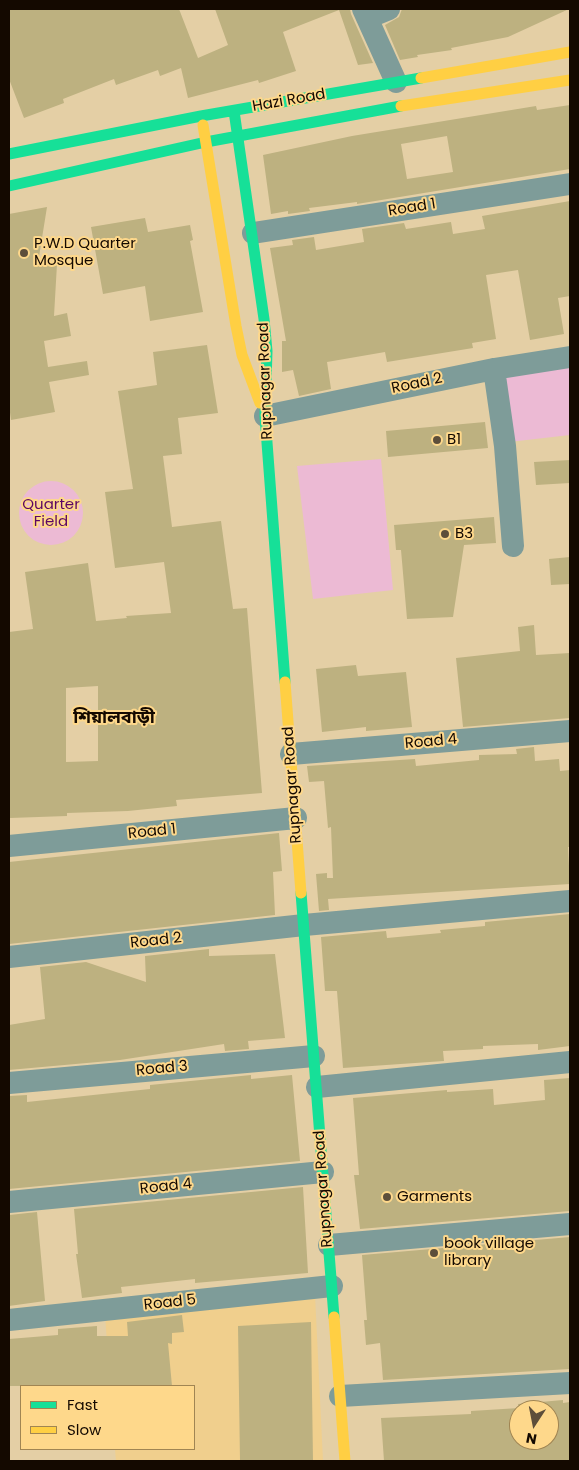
<!DOCTYPE html>
<meta charset="utf-8">
<style>
body{margin:0}
#map{position:relative;width:579px;height:1470px;overflow:hidden;background:#e4cfa5;font-family:Poppins,sans-serif}
canvas{display:block}
.frame{position:absolute;inset:0;border:10px solid #140900;pointer-events:none}
.legend{position:absolute;left:20px;top:1385px;width:175px;height:65px;box-sizing:border-box;background:#fed88b;border:1px solid #a08553;margin:0;padding:6px 9px;list-style:none;font-size:15px;color:#140900}
.legend li{display:flex;align-items:center;gap:10px;height:25px}
.legend b{width:25px;border:1px solid #a08553}
.north{position:absolute;left:509px;top:1400px;width:50px;height:50px;box-sizing:border-box;background:#fed88b;border:1px solid #a08553;border-radius:50%;rotate:191deg;font-size:14px;font-weight:700;line-height:20px;text-align:center;color:#140900}
.north::after{content:'';display:block;margin:auto;width:18px;height:22px;background:#5d4e3a;clip-path:polygon(50% 0,100% 100%,50% 72%,0 100%)}
</style>
<div id="map">
<canvas width="579" height="1470"></canvas>
<div class="frame"></div>
<ul class="legend">
<li><b style="height:6px;background:#16e098"></b>Fast</li>
<li><b style="height:6px;background:#ffcf43"></b>Slow</li>
</ul>
<div class="north">N</div>
</div>
<script>
const c = document.querySelector('canvas').getContext('2d');
c.lineJoin = 'round';
function fill(path, color) { c.fillStyle = color; c.fill(path, 'evenodd'); }
function strokePath(path, color, width, dash) { c.strokeStyle = color; c.lineWidth = width; c.lineCap = dash ? 'butt' : 'round'; c.setLineDash(dash || []); c.stroke(path); }
function write(font, color, halo, rows, align = 'center') {
  c.font = font + ' Poppins,"Noto Sans Bengali",sans-serif'; c.lineWidth = 4; c.setLineDash([]); c.textBaseline = 'middle'; c.strokeStyle = halo; c.fillStyle = color; for (const [text, x, y, turn = 0] of rows) {
    c.save(); c.translate(x, y); c.rotate((+turn || 0) * Math.PI / 180); c.textAlign = isNaN(turn) ? turn : align; if (halo) c.strokeText(text, 0, 0); c.fillText(text, 0, 0); c.restore();
  }
}
fill(new Path2D(`
 M315 1295 323 1461H116L115 1449H194V1386H110L105 1314Z`), '#f0cf8d');
fill(new Path2D(`
 M570 362V435L509 442 498 372Z
 M381 459 393 590 313 599 297 466Z
 M19 513a32 32 0 1 1 64 0a32 32 0 1 1-64 0Z`), '#ecbad4');
fill(new Path2D(`
 M9 9H179L198 58 228 45 215 9H350L351 14 373 63 358 65 339 10 283 32 296 71 259 83 258 80 188 98 181 68 160 76 158 70 116 85 114 79 63 99 64 103 24 118 9 79Z
 M402 9H569L508 37 451 48 452 50 417 55 418 57 400 60 385 25 399 17Z
 M570 105V169L357 204V202L309 208 310 211 288 214V211L271 214 263 155 352 136 536 106 537 110ZM447 136 453 172 407 179 401 144Z
 M570 201V296L558 298 564 334 530 340 518 270 486 275 496 339 472 343 473 348 387 362 385 352 327 362 331 389 299 396 293 370 282 372V341H286L270 248 293 245 292 240 314 237 316 250 364 242 362 229 404 223 406 229 451 222 453 234 485 229 482 216Z
 M47 207 38 263 57 264 54 316 67 313 71 336 44 341 48 367 87 361 89 375 49 382 55 412 11 420 9 405V214Z
 M145 218 148 232 190 225 193 240 190 241 203 312 150 321 145 286 103 294 91 227Z
 M207 345 218 413 178 418 182 454 163 456 172 527 221 521 233 609 247 608 262 793 176 800 177 806 128 811 67 813V816L10 818 9 632 33 629 25 572 88 563 96 621 127 618 126 616 171 613 164 562 115 568 105 492 133 489 118 391 157 385 153 352ZM98 686V761L66 762V688Z
 M485 422 488 448 388 457 386 431Z
 M570 460V483L536 485 534 462Z
 M494 517 496 543 464 545 453 617 407 619 401 550H396L394 525Z
 M570 557V584L551 585 549 559Z
 M534 625 536 655 570 653V718L463 727 456 658 520 651 518 627Z
 M356 665 358 676 406 672 412 727 366 731V727L322 732 316 669Z
 M534 747 535 761 559 759 560 771 570 770V847H568L570 884 328 899 329 910 319 911 316 874 327 873V878H333L331 827 328 828 324 781 309 782 307 766 415 759 416 766 479 760V755L517 754 516 749Z
 M279 833 282 871 273 872 275 915 9 944V862Z
 M570 914V1046L538 1050V1044L483 1046V1049L443 1051 444 1061 343 1068 337 991H325L321 937 386 931 387 938 441 933 440 930 485 926V922Z
 M209 949V956L275 954 285 1038 248 1041 249 1049 225 1051 224 1044 120 1060 9 1070V1025L45 1019 40 967 86 962 146 982 145 956Z
 M251 1075V1079L292 1075 300 1161 9 1189V1096L27 1095V1102L150 1089V1085Z
 M570 1078V1211L360 1229 354 1175H359L353 1098 447 1090V1092L493 1089 494 1105 545 1100 544 1080Z
 M303 1187 308 1273 195 1283V1279L121 1287 122 1293 82 1298 76 1254H78L74 1209Z
 M37 1212 45 1301 9 1306V1215Z
 M570 1237V1369L383 1380 380 1343 366 1345 364 1320H367L362 1255Z
 M182 1315 184 1332 172 1333V1344L168 1343 172 1386H9V1339L58 1335V1329L97 1326V1336H128L127 1322Z
 M311 1322 313 1461H240L238 1326Z
 M563 1400V1403L570 1402V1461H384L381 1418 471 1414V1411L519 1408 518 1404ZM519 1410H549V1440H519Z`), '#bdb180');
strokePath(new Path2D(`
 M363 9 396 82
 M367 18 389 9
 M253 233 570 184
 M494 369 505 446 513 546
 M265 416 494 369 570 357
 M291 754 570 731
 M9 846 296 818
 M9 957 304 925 570 901
 M9 1083 314 1056
 M317 1087 570 1062
 M9 1202 323 1172
 M329 1245 570 1224
 M9 1320 332 1286
 M340 1396 570 1383`), '#7e9c99', 22);
strokePath(new Path2D(`
 M234 111 264 319 267 351 265 416 285 682
 M9 154 201 116 421 78
 M9 186 206 142 401 106
 M301 893 334 1317`), '#16e098', 11);
strokePath(new Path2D(`
 M421 78 570 52
 M401 106 570 80
 M203 125 236 326 242 355 260 403
 M285 682 301 893
 M334 1317 345 1461`), '#ffcf43', 11);
for (const [x, y, r, color] of [
 [24,253,5,"#5d4e3a"],
 [437,440,5,"#5d4e3a"],
 [445,534,5,"#5d4e3a"],
 [387,1197,5,"#5d4e3a"],
 [434,1253,5,"#5d4e3a"]
]) { const dot = new Path2D(); dot.arc(x, y, r, 0, 2 * Math.PI); c.fillStyle = color; c.fill(dot); strokePath(dot, '#fed88b', 2); }
write('15px', '#140900', '#fed88b', [
 ["Hazi Road",289,101,-10],
 ["Road 1",412,208,-9],
 ["Rupnagar Road",266,381,-92],
 ["Road 2",417,384,-12],
 ["Road 4",431,742,-5],
 ["Rupnagar Road",293,785,-94],
 ["Road 1",152,832,-6],
 ["Road 2",156,941,-6],
 ["Road 3",162,1069,-5],
 ["Road 4",166,1187,-6],
 ["Rupnagar Road",324,1189,-94],
 ["Road 5",170,1303,-6]
]);
write('15px', '#140900', '#fed88b', [
 ["P.W.D Quarter",34,244],
 ["Mosque",34,261],
 ["B1",447,440],
 ["B3",455,534],
 ["Garments",397,1197],
 ["book village",444,1244],
 ["library",444,1261]
], 'left');
write('15px', '#5c0664', '#fed88b', [
 ["Quarter",51,505],
 ["Field",51,522]
]);
write('bold 18px', '#140900', '#fed88b', [
 ["শিয়ালবাড়ী",114,718]
]);
</script>
